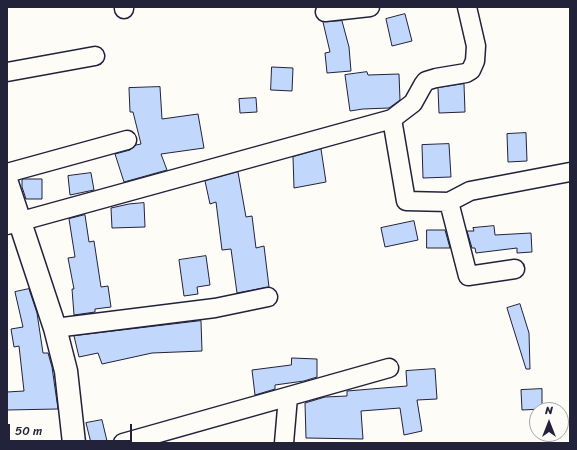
<!DOCTYPE html>
<style>
body{margin:0}
#map{position:relative;width:577px;height:450px;overflow:hidden;background:#fdfcf7;font-family:Sriracha,sans-serif}
canvas{display:block}
.frame{position:absolute;inset:0;border:8px solid #22223b;pointer-events:none}
.north{position:absolute;left:529px;top:402px;width:40px;height:40px;box-sizing:border-box;background:#fdfcf7;border:1px solid #a5a5ac;border-radius:50%;rotate:0deg;font-size:11px;font-weight:700;line-height:16px;text-align:center;color:#22223b}
.north::after{content:'';display:block;margin:auto;width:14px;height:18px;background:#22223b;clip-path:polygon(50% 0,100% 100%,50% 72%,0 100%)}
.scale{position:absolute;left:8px;top:424px;width:124px;height:18px;box-sizing:border-box;border:2px solid #22223b;border-top:0;padding-left:5px;font-size:12px;line-height:14px;white-space:nowrap;color:#22223b;-webkit-text-stroke:3px #fdfcf7;paint-order:stroke}
</style>
<div id="map">
<canvas width="577" height="450"></canvas>
<div class="frame"></div>
<div class="north">N</div>
<div class="scale">50 m</div>
</div>
<script>
const c = document.querySelector('canvas').getContext('2d');
c.lineJoin = 'round';
function fill(path, color) { c.fillStyle = color; c.fill(path, 'evenodd'); }
function strokePath(path, color, width, dash) { c.strokeStyle = color; c.lineWidth = width; c.lineCap = dash ? 'butt' : 'round'; c.setLineDash(dash || []); c.stroke(path); }
const building = new Path2D(`
 M405 14 412 41 392 46 386 19Z
 M342 21 349 47 351 71 327 73 325 53 330 52 323 22Z
 M272 67 293 68 292 91 271 90Z
 M367 72 368 75 399 74 400 100 389 108 363 109 350 111 345 75Z
 M464 84 465 112 439 113 438 88Z
 M160 87 162 119 198 114 204 148 161 154 167 170 124 182 115 154 130 150 136 145 141 144 133 112H130L129 88Z
 M256 98 257 112 240 113 239 99Z
 M526 133 527 161 508 162 507 134Z
 M449 144 451 177 423 178 422 145Z
 M321 149 326 182 294 188 293 157Z
 M238 172 246 217 252 216 256 248 264 246 269 287 237 293 231 249 222 250 216 202 210 204 205 181Z
 M91 173 94 190 70 195 68 176Z
 M24 179H42V199H26L22 187V180Z
 M144 203 145 227 112 228 111 208 129 204Z
 M85 215 89 242 94 241 101 287 108 286 111 307 95 309V312L74 315 72 289H74L68 258 75 257 69 219Z
 M414 221 418 240 385 247 381 228Z
 M494 226 495 235 531 233 532 252 517 253V248L476 253 475 248H472L467 231H474L473 228Z
 M427 230H445L450 248H427Z
 M206 256 210 285 197 287 198 294 184 296 179 260Z
 M29 289 37 313 43 353H48L52 367 58 409 7 410V392L24 391 19 346 14 347 11 329 23 327 15 292Z
 M520 304 529 333 530 369H526L507 308Z
 M201 321 202 351 152 353 102 364 98 353 79 357 74 336Z
 M292 358 317 359V377L304 381 275 385V389L255 395 252 370 291 365Z
 M435 369 437 399 417 400 422 431 404 435 400 408 361 411 363 439 306 438 305 403 325 397 347 396V391L407 386 406 371Z
 M542 389V409L522 410 521 390Z
 M102 420 107 441 91 443 86 423Z`);
fill(building, '#c2d7fc');
strokePath(building, '#22223b', 1);
const minor = new Path2D(`
 M124 9V7
 M325 12 370 7
 M7 72 95 56
 M392 119 413 103 423 85 426 81 436 78 466 73 471 70 475 61 476 46 467 7
 M7 173 127 140
 M449 202 468 276 515 269
 M7 225 392 119 406 201 449 202 470 191 570 172
 M55 328 215 308 268 297
 M123 443 389 368
 M284 443 288 397`);
const tertiary = new Path2D(`
 M7 183 55 328 66 371 74 443`);
strokePath(minor, '#22223b', 21);
strokePath(tertiary, '#22223b', 25);
strokePath(minor, '#fdfcf7', 18);
strokePath(tertiary, '#fdfcf7', 22);
</script>
